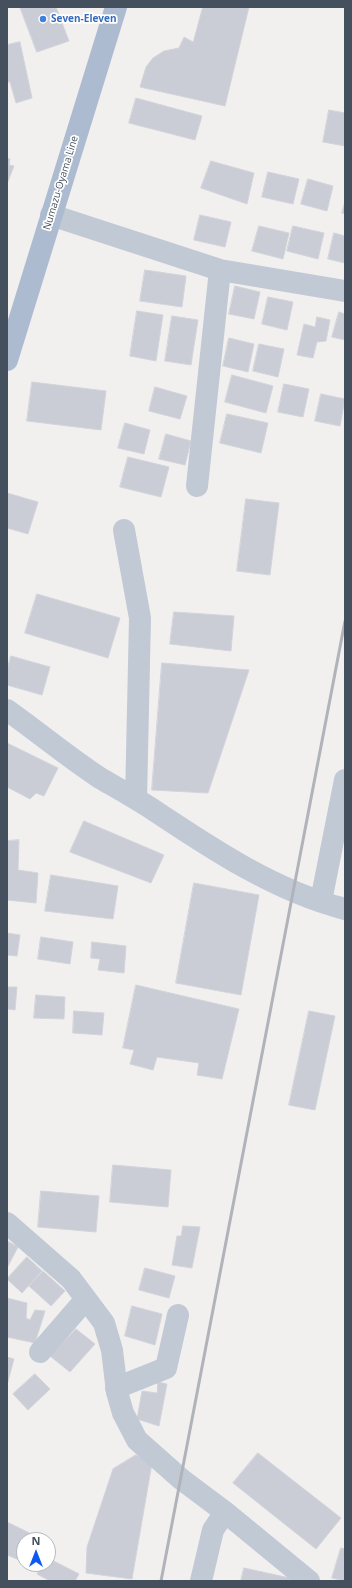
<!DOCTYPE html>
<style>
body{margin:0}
#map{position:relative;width:352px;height:1588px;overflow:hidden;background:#f2efef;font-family:"Open Sans",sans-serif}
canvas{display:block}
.frame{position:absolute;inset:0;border:8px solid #45505e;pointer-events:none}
.north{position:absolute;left:16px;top:1532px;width:40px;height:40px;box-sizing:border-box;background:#fff;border:1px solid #b5b9bf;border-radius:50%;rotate:0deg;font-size:11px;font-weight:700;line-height:16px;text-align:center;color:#45505e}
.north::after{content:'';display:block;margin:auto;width:14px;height:18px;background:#0b59f0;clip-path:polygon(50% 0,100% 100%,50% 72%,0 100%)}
</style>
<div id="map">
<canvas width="352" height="1588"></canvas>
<div class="frame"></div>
<div class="north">N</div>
</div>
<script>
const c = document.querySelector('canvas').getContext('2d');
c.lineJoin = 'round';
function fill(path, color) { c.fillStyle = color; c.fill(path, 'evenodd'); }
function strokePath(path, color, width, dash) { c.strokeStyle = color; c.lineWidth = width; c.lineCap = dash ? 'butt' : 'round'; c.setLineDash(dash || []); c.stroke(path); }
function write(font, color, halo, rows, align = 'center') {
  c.font = font + ' "Open Sans",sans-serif'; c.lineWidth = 3.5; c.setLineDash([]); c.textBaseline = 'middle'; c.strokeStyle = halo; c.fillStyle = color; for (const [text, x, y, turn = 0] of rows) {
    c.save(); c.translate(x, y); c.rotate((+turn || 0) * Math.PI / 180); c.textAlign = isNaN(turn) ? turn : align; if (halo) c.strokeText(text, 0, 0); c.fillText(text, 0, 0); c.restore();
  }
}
const building = new Path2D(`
 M20 7H56L69 41 37 52Z
 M203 7H249L225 106 140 87 146 67 153 58 164 51 179 48 184 37 193 42Z
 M20 42 32 98 16 103 10 82H7V45Z
 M136 98 202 116 195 140 129 123Z
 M329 110 345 113V146L323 142Z
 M7 158 10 159 9 165 14 166 7 184Z
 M211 161 254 173 247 204 201 188Z
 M268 172 299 179 293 204 262 197Z
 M308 179 333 186 327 211 301 204Z
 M345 202V214L342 213Z
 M200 215 231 222 225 247 194 240Z
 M259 226 289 233 283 259 252 251Z
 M293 226 324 233 318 259 287 251Z
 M334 233 345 236V263L328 259Z
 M145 270 186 276 182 307 140 301Z
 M235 286 260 292 254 319 229 314Z
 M268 297 293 302 287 330 262 324Z
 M137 311 163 315 156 361 130 356Z
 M339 312 345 314V340L332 337Z
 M172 316 198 320 191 365 165 361Z
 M317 317 330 320 326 341 317 342 313 358 297 355 304 324 315 327Z
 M229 338 254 344 248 372 223 366Z
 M259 344 284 349 278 377 253 371Z
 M232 375 273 386 266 413 225 402Z
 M32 382 106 391 101 430 27 421Z
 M284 384 309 389 303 417 278 412Z
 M155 387 187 396 180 419 149 411Z
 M321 394 345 399 340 426 315 421Z
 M227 414 268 423 261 453 220 443Z
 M125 423 150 430 144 454 118 448Z
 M166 434 191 441 185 465 159 459Z
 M128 457 169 467 161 497 120 487Z
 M7 493 38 502 28 534 7 528Z
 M246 499 279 503 270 575 237 571Z
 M37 594 120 618 108 658 25 633Z
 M174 612 234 616 231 651 170 644Z
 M11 656 50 667 42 695 7 685V670Z
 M162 663 249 670 208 793 152 790Z
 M7 743 58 768 44 796 36 793 30 799 7 787Z
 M84 821 164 855 151 883 70 852Z
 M19 840 18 870 38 873 36 903 7 900V841Z
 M51 875 118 886 113 919 45 911Z
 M194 883 259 895 241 995 176 983Z
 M7 933 20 935 17 956 7 955Z
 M41 937 73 942 70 964 38 959Z
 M92 942 126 946 124 973 98 970 100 959 91 958Z
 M136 985 239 1009 222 1079 197 1075 199 1063 157 1057 153 1070 130 1064 134 1050 123 1048Z
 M7 987H17L15 1010 7 1009Z
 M36 995 65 997 64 1019 34 1018Z
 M74 1011 104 1013 102 1035 73 1033Z
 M309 1011 335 1016 315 1110 289 1105Z
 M113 1165 171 1170 168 1207 110 1202Z
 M41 1191 99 1196 96 1232 38 1227Z
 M183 1226 200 1227 192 1268 172 1265 177 1236H181Z
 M7 1241 18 1247 7 1268Z
 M27 1257 42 1271 22 1293 7 1279Z
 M145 1268 175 1276 169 1298 139 1290Z
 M43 1271 65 1291 51 1306 29 1286Z
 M7 1298 27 1303 26 1318 30 1320 35 1310 45 1311 35 1343 7 1337Z
 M132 1306 162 1314 155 1345 125 1336Z
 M76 1329 95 1344 70 1372 50 1356Z
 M7 1357 14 1359 7 1385Z
 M35 1374 50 1389 28 1410 13 1394Z
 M158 1382 167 1384 159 1426 137 1419 142 1391 157 1393Z
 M258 1453 341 1518 316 1549 233 1483Z
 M136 1455 152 1463 132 1579 86 1573 87 1547 113 1469Z
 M7 1522 44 1540H24V1562L7 1555Z
 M341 1548 345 1549V1581L332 1578Z
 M48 1558 79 1574 75 1581H50L37 1574 42 1564H48Z
 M244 1568 290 1578V1581H241Z`);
fill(building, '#cacdd5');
strokePath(building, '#d2d4db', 1);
strokePath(new Path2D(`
 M51 215 220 270 345 291
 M197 486 220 270
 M124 530 140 618 136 799
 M7 710C38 732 68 757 100 778 117 788 135 798 152 809 212 849 275 891 345 909
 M321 901 345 780
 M7 1223 71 1279 104 1323 112 1350 117 1392 123 1413 137 1440 181 1479 225 1512 309 1581
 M40 1352 86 1299
 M116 1388 166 1368 178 1315
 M201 1581 213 1530 225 1512`), '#c1c9d5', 22);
strokePath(new Path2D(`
 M7 360 116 7`), '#acbbd0', 22);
strokePath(new Path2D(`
 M161 1581 345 621`), '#b0b3ba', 3);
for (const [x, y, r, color] of [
 [43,19,4,"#3f7fe0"]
]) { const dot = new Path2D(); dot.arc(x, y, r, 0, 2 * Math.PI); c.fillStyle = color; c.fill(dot); strokePath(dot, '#fff', 1.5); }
write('bold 10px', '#366cbe', '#fff', [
 ["Seven-Eleven",51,19]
], 'left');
write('10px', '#45505e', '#fff', [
 ["Numazu-Oyama Line",61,183,-73]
]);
</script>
